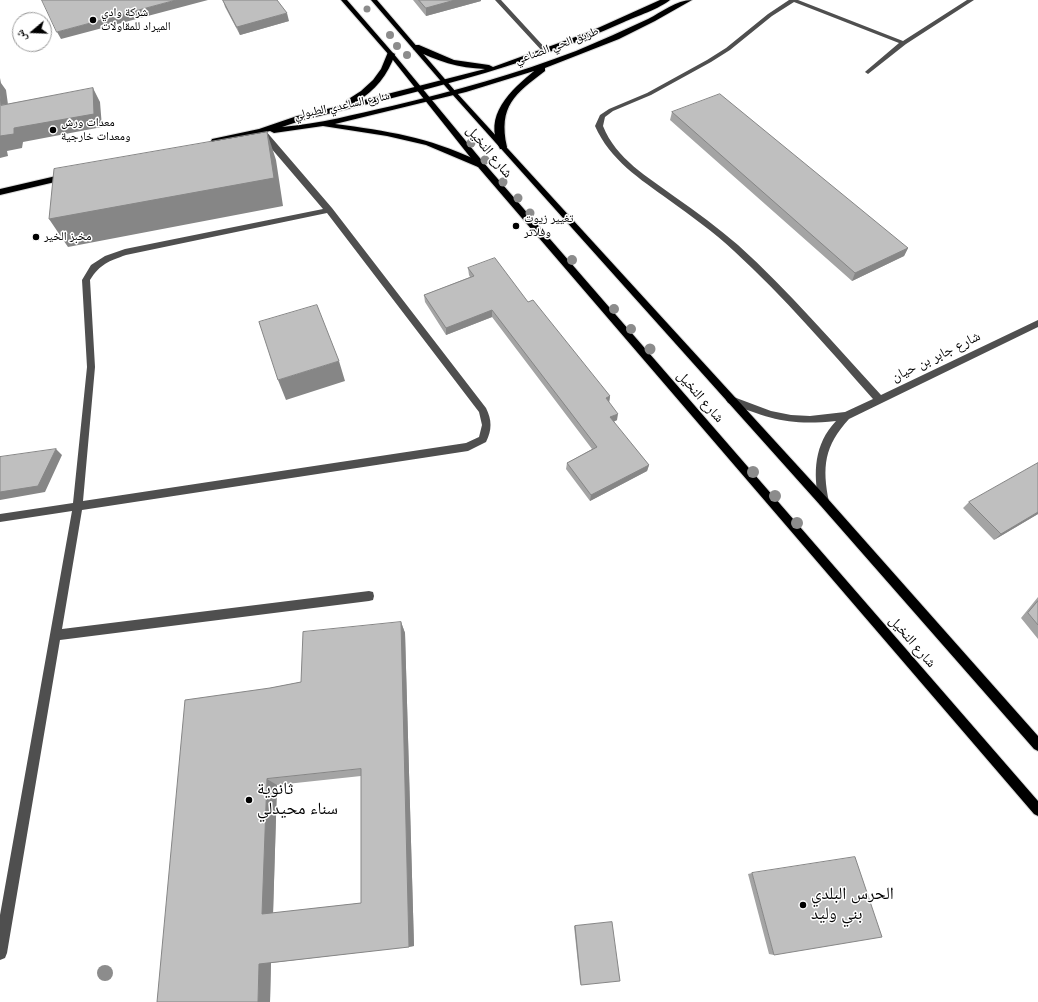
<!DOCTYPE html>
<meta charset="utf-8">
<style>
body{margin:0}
#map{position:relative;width:1038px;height:1002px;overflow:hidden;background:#fff;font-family:"Varela Round","Noto Naskh Arabic",sans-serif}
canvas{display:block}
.north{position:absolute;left:12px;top:12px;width:40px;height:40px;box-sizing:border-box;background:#fff;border:1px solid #999;border-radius:50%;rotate:251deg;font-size:11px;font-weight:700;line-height:16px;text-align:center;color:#000}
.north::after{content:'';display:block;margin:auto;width:14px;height:18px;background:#000;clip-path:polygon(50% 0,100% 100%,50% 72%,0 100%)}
</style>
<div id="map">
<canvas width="1038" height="1002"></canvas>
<div class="north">ش</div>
</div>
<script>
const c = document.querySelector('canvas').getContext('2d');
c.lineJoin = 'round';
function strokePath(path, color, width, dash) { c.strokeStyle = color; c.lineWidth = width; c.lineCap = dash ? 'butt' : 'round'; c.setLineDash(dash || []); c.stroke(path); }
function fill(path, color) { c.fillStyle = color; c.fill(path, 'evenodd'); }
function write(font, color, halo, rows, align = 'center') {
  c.font = font + ' "Varela Round","Noto Naskh Arabic",sans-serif'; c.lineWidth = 3; c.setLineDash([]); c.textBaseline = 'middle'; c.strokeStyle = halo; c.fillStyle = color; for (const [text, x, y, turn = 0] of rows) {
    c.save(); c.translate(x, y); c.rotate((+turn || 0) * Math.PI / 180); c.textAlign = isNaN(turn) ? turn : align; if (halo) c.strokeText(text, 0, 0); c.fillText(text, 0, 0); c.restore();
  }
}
const major = new Path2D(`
 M341 0H347L393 53 484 163 1038 801V816L1034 814 478 167 389 55Z
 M371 0H377L456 92 828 499 1038 736V751L1034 749 820 505 452 94Z`);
const highway = new Path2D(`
 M660 0H670C661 8 635 17 624 22 521 69 412 93 303 120L282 127C319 124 356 114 392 106 455 91 516 74 576 51 600 41 624 30 648 19 662 12 676 0 692 0L655 21 619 39 545 68V71C515 94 498 106 507 147L506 149H500C482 116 511 90 534 71L466 92 335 124C388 131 427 137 477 160L485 165 484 167H478L426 145 387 136 323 126 274 133 270 131 215 144 211 141 212 139 259 129 297 116 348 104 346 102 347 100 361 91 373 80 381 69 388 52H391L395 54C388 75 375 91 356 102L485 69C459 68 436 61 413 49V45H419L454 60 489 65 493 67 589 32Z
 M69 173 73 176 72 178 0 195V189Z`);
strokePath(major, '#dbdbdb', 2);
strokePath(highway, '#dbdbdb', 2);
fill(new Path2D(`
 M495 0H501L547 50V52H543Z
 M789 0H798L903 41 967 0H974L906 44 868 74 865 72 866 71 899 43 794 2 772 16 730 50 711 62 651 95 613 111 605 117 603 126C616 159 648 177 675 197 697 212 718 228 738 245 789 291 834 344 881 395L1038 320V327L849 419C824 446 822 467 829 502L828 505 824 506 820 505 819 502C813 473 814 444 836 421 789 426 771 419 728 403L726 400 731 396 771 411 791 415 810 416 845 412 873 399C828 348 784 297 734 251 714 232 691 216 669 200 640 179 610 160 595 126L600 115 609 109 647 93 707 60 726 48 768 14Z
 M259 130H265L332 208 486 408C492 420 492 430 486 442L468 451 82 510 62 629 369 591 373 592 374 596 373 600 369 601 60 640 7 953 5 958 0 960V915L72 511 0 522V514L73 503 87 367 82 280 91 265 105 256 125 249 323 209 259 134ZM327 213 479 412 482 425 479 437 466 443 83 501 95 367 90 280C100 264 109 261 126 255Z`), '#4f4f4f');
fill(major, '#000');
fill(highway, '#000');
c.fillStyle = '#8c8c8c';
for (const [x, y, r] of [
 [367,9,3.5],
 [390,35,4],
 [397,46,4],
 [407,55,4],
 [471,143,4.5],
 [485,160,4.5],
 [503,182,4.5],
 [518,198,4.5],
 [530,213,4.5],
 [572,260,5],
 [614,309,5],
 [631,329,5],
 [650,349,5.5],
 [753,472,6],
 [775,496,6],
 [797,523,6],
 [105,973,8]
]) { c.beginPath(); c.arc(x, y, r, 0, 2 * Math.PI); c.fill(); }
fill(new Path2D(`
 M223 0 289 21 240 35 225 7Z
 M413 0H481V1L426 16Z
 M672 112 908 248 904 256 852 281 670 120Z
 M468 268 528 302 610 396 609 402 617 420 613 422 649 465 647 471 590 501 566 469 567 463 592 449 492 317 446 335 425 302 424 295 470 277 469 275Z
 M1038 463V514L994 540 963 508 969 502Z
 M1038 597V639L1021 618Z
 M401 622 405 633 414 946 271 963 270 1002H157L270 688 301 682ZM361 776V903L273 913 277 785Z
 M752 873 774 955 769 954 748 874Z
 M612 922 581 985 580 983 574 926Z`), '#a4a4a4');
fill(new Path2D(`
 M176 0H208L61 39 57 32Z
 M455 0H481V1L426 16V8Z
 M287 13 289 21 240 35 237 27Z
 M0 78 1 83 6 90 10 119 1 105 0 95Z
 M93 88 100 102 102 127 23 142 22 148 7 151 8 156 0 158V136L14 128Z
 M267 132 276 160 283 206 68 247 49 219Z
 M908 248 904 256 852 281 855 273Z
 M492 310V317L446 335V328Z
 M339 361 345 381 286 400 278 380Z
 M610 396 609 403 606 398Z
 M618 414 617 420 609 424 610 417Z
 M56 449 62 455 45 492 0 500V492Z
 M649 465 647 471 590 501 591 495Z
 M1038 512V514L994 540 1001 534Z
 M401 622 405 633 414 946 409 947Z
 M267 779 277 785 273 915 262 914Z
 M271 962 270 1002H258L259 964Z`), '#868686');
const building = new Path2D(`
 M42 0H176L57 32Z
 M223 0H277L287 13 237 27Z
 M419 0H455L426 8Z
 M93 88 94 114 14 128V134L0 136V95L1 105Z
 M720 94 908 248 855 273 672 112Z
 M267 132 274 178 49 219 54 169Z
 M495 258 528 302 533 300 610 396 606 398 618 414 610 417 649 465 591 495 567 463 597 447 492 310 446 328 424 295 474 276 468 268Z
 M317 305 339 361 278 380 259 322Z
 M56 449 38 486 0 492V457Z
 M1038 463V512L1001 534 969 502Z
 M1038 601V625L1028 613Z
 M401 622 409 947 259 964 258 1002H157L185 700 270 688 301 682 303 632ZM361 769V903L262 914 267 779Z
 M855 857 882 937 774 955 752 873Z
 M612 922 620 981 581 985 575 926Z`);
fill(building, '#bfbfbf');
strokePath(building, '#868686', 1);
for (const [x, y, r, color] of [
 [93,20,4,"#000"],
 [53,130,4,"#000"],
 [516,226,4,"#000"],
 [36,237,4,"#000"],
 [249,800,4,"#000"],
 [803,905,4,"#000"]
]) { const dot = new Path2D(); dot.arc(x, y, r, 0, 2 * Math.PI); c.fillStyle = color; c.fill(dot); strokePath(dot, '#fff', 1.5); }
write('12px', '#000', '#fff', [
 ["شركة وادي",101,13],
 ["الميراد للمقاولات",101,27],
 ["معدات ورش",61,123],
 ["ومعدات خارجية",61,137],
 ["تغيير زيوت",524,219],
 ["وفلاتر",524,233],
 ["مخبز الخير",44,237]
], 'left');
write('12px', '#000', '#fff', [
 ["طريق الحي الصناعي",557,46,-20],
 ["شارع الساعدي الطبولي",342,106,-12]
]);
write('14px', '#000', '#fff', [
 ["شارع النخيل",489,152,50],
 ["شارع جابر بن حيان",936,357,-26],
 ["شارع النخيل",700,397,49],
 ["شارع النخيل",912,642,49]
]);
write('17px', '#000', '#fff', [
 ["ثانوية",257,790],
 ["سناء محيدلي",257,810],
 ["الحرس البلدي",811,895],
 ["بني وليد",811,915]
], 'left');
</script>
